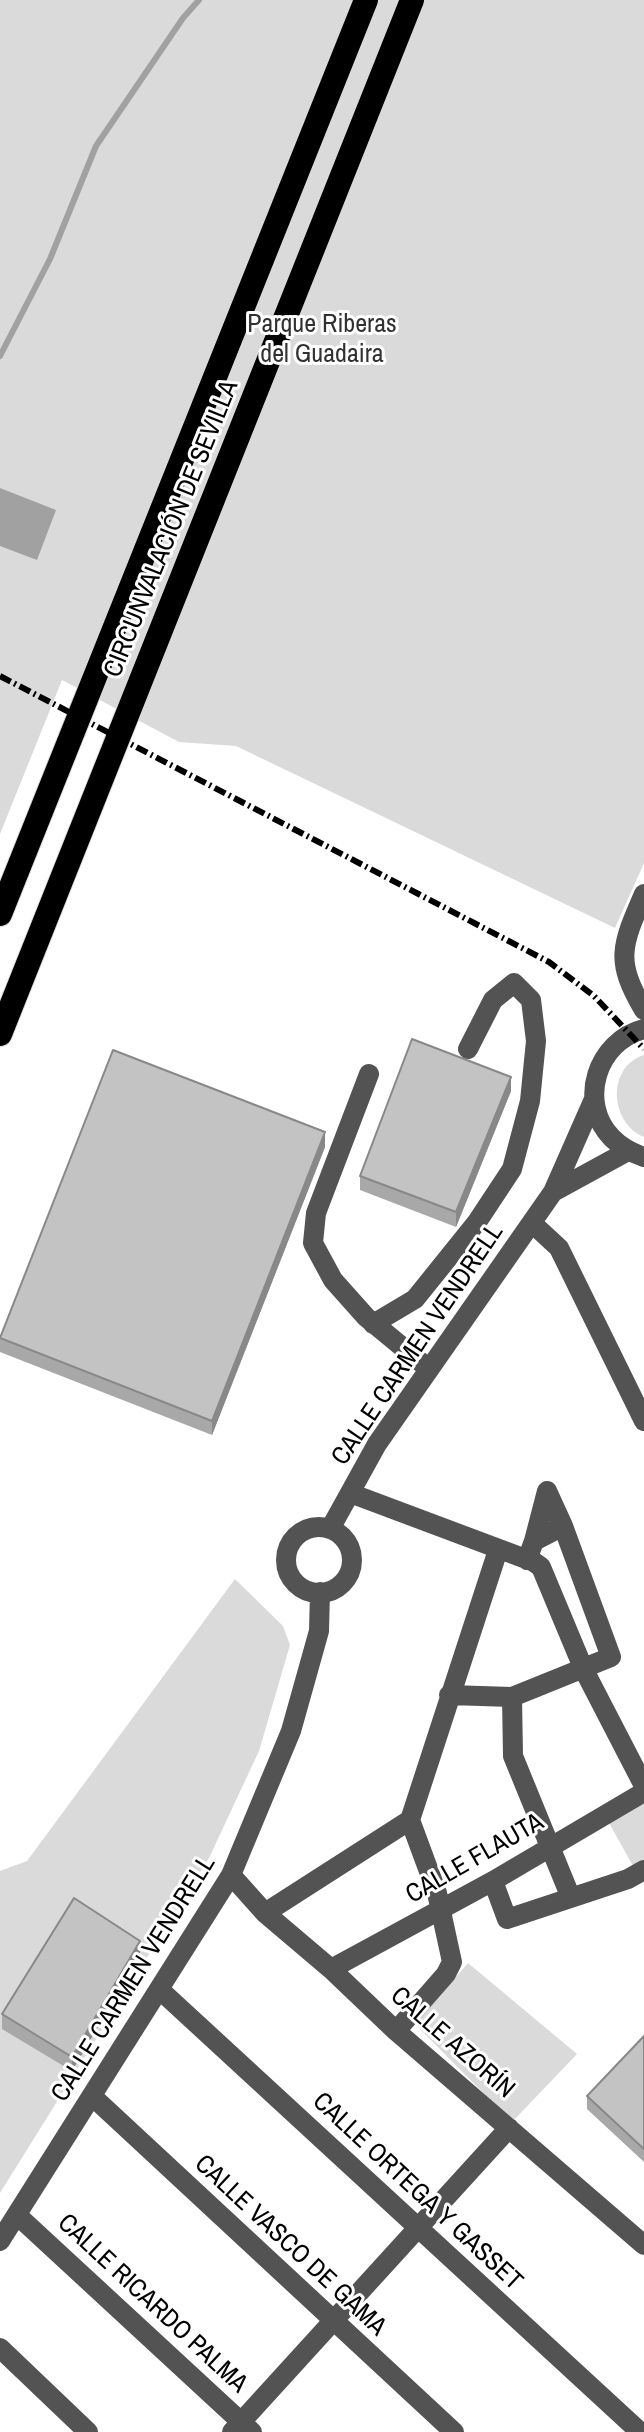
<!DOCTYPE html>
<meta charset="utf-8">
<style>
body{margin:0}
canvas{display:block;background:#fff}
</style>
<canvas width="644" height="2432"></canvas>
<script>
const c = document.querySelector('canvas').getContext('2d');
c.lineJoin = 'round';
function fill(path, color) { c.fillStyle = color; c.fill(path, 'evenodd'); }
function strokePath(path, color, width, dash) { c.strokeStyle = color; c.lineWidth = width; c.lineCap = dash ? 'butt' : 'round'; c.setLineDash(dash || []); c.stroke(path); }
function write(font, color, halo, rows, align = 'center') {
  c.font = font + ' "Archivo Narrow",sans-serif'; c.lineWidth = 6; c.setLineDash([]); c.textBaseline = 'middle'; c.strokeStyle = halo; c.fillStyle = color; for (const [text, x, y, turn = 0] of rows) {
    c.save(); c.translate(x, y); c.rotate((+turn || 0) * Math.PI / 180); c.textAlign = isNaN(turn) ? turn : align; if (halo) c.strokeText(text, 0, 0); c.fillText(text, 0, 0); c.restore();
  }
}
fill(new Path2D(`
 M0 0H644V863L615 928 236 746 179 742 62 680 0 834Z
 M644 1055V1137C610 1123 606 1067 644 1055Z
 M235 1579 283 1626 290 1645 259 1751 209 1858 0 2193V1871L27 1861Z
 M644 1792V1870L637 1873 604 1814Z
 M468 1963 577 2054 512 2122 415 2024Z`), '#dadada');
fill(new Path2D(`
 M0 488 56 510 37 560 0 546Z`), '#a1a1a1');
strokePath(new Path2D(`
 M0 356 50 259 96 146 183 18 199 0`), '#a1a1a1', 6);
const highway = new Path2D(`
 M0 914 366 0
 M0 1034 412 0`);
strokePath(highway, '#dbdbdb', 26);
strokePath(new Path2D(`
 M644 894C622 945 614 960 644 1010
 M644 1029C597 1041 577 1102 612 1138 621 1147 632 1153 644 1157
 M369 1074 316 1213 313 1243 333 1280 366 1317 429 1369
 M553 1192 628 1151
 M532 1223 559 1248 644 1421
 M373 1324 415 1299 477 1222 512 1169 530 1101 536 1041 531 1000 514 983 493 1000 468 1049
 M350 1493 534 1562 541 1567 584 1670 644 1786
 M286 1560a33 33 0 1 1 66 0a33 33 0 1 1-66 0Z
 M330 1529 377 1444 553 1192 594 1099
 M534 1541 547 1491 563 1526
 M449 1695 512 1697 611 1657 563 1526 534 1541 527 1560
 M512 1697 513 1756 571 1898
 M231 1875 265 1913 331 1969 396 2031 644 2245
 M493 1881 507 1919 628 1879 644 1870
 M265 1913 410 1820 498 1550
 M331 1969 493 1881 644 1792
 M159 1989 640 2432
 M396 2031 446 1974 452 1962 437 1893 410 1820
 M92 2096 454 2432
 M17 2215 252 2432
 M0 2241 231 1875 291 1731 319 1631 320 1592
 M0 2348 88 2432
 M232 2432 509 2128`), '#535353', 20);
strokePath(highway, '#000', 24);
strokePath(new Path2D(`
 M0 676 549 962 594 996 644 1049`), '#000', 6, [12, 4, 2, 4]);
fill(new Path2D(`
 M511 1091 456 1227 360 1190V1176Z
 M325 1147 212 1435 0 1352V1338Z
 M140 1955 72 2071 2 2029V2014Z
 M644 2036V2162L587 2109V2096Z`), '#a8a8a8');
fill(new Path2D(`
 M511 1077V1091L456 1227V1212Z
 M325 1132V1147L212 1435V1421Z
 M140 1941V1955L72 2071V2057Z`), '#888');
const building = new Path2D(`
 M412 1039 511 1077 456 1212 360 1176Z
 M113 1050 325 1132 212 1421 0 1338Z
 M74 1898 140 1941 72 2057 2 2014Z
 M644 2036V2149L587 2096Z`);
fill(building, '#c3c3c3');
strokePath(building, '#888', 2);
write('26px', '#313131', '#fff', [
 ["Parque Riberas",322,325],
 ["del Guadaira",322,355]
]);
write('26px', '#000', '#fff', [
 ["CIRCUNVALACIÓN DE SEVILLA",172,529,-68],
 ["CALLE CARMEN VENDRELL",418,1345,-56],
 ["CALLE FLAUTA",475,1859,-30],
 ["CALLE CARMEN VENDRELL",134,1979,-58],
 ["CALLE AZORÍN",452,2043,41],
 ["CALLE ORTEGA Y GASSET",417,2192,43],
 ["CALLE VASCO DE GAMA",290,2246,43],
 ["CALLE RICARDO PALMA",152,2304,43]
]);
</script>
